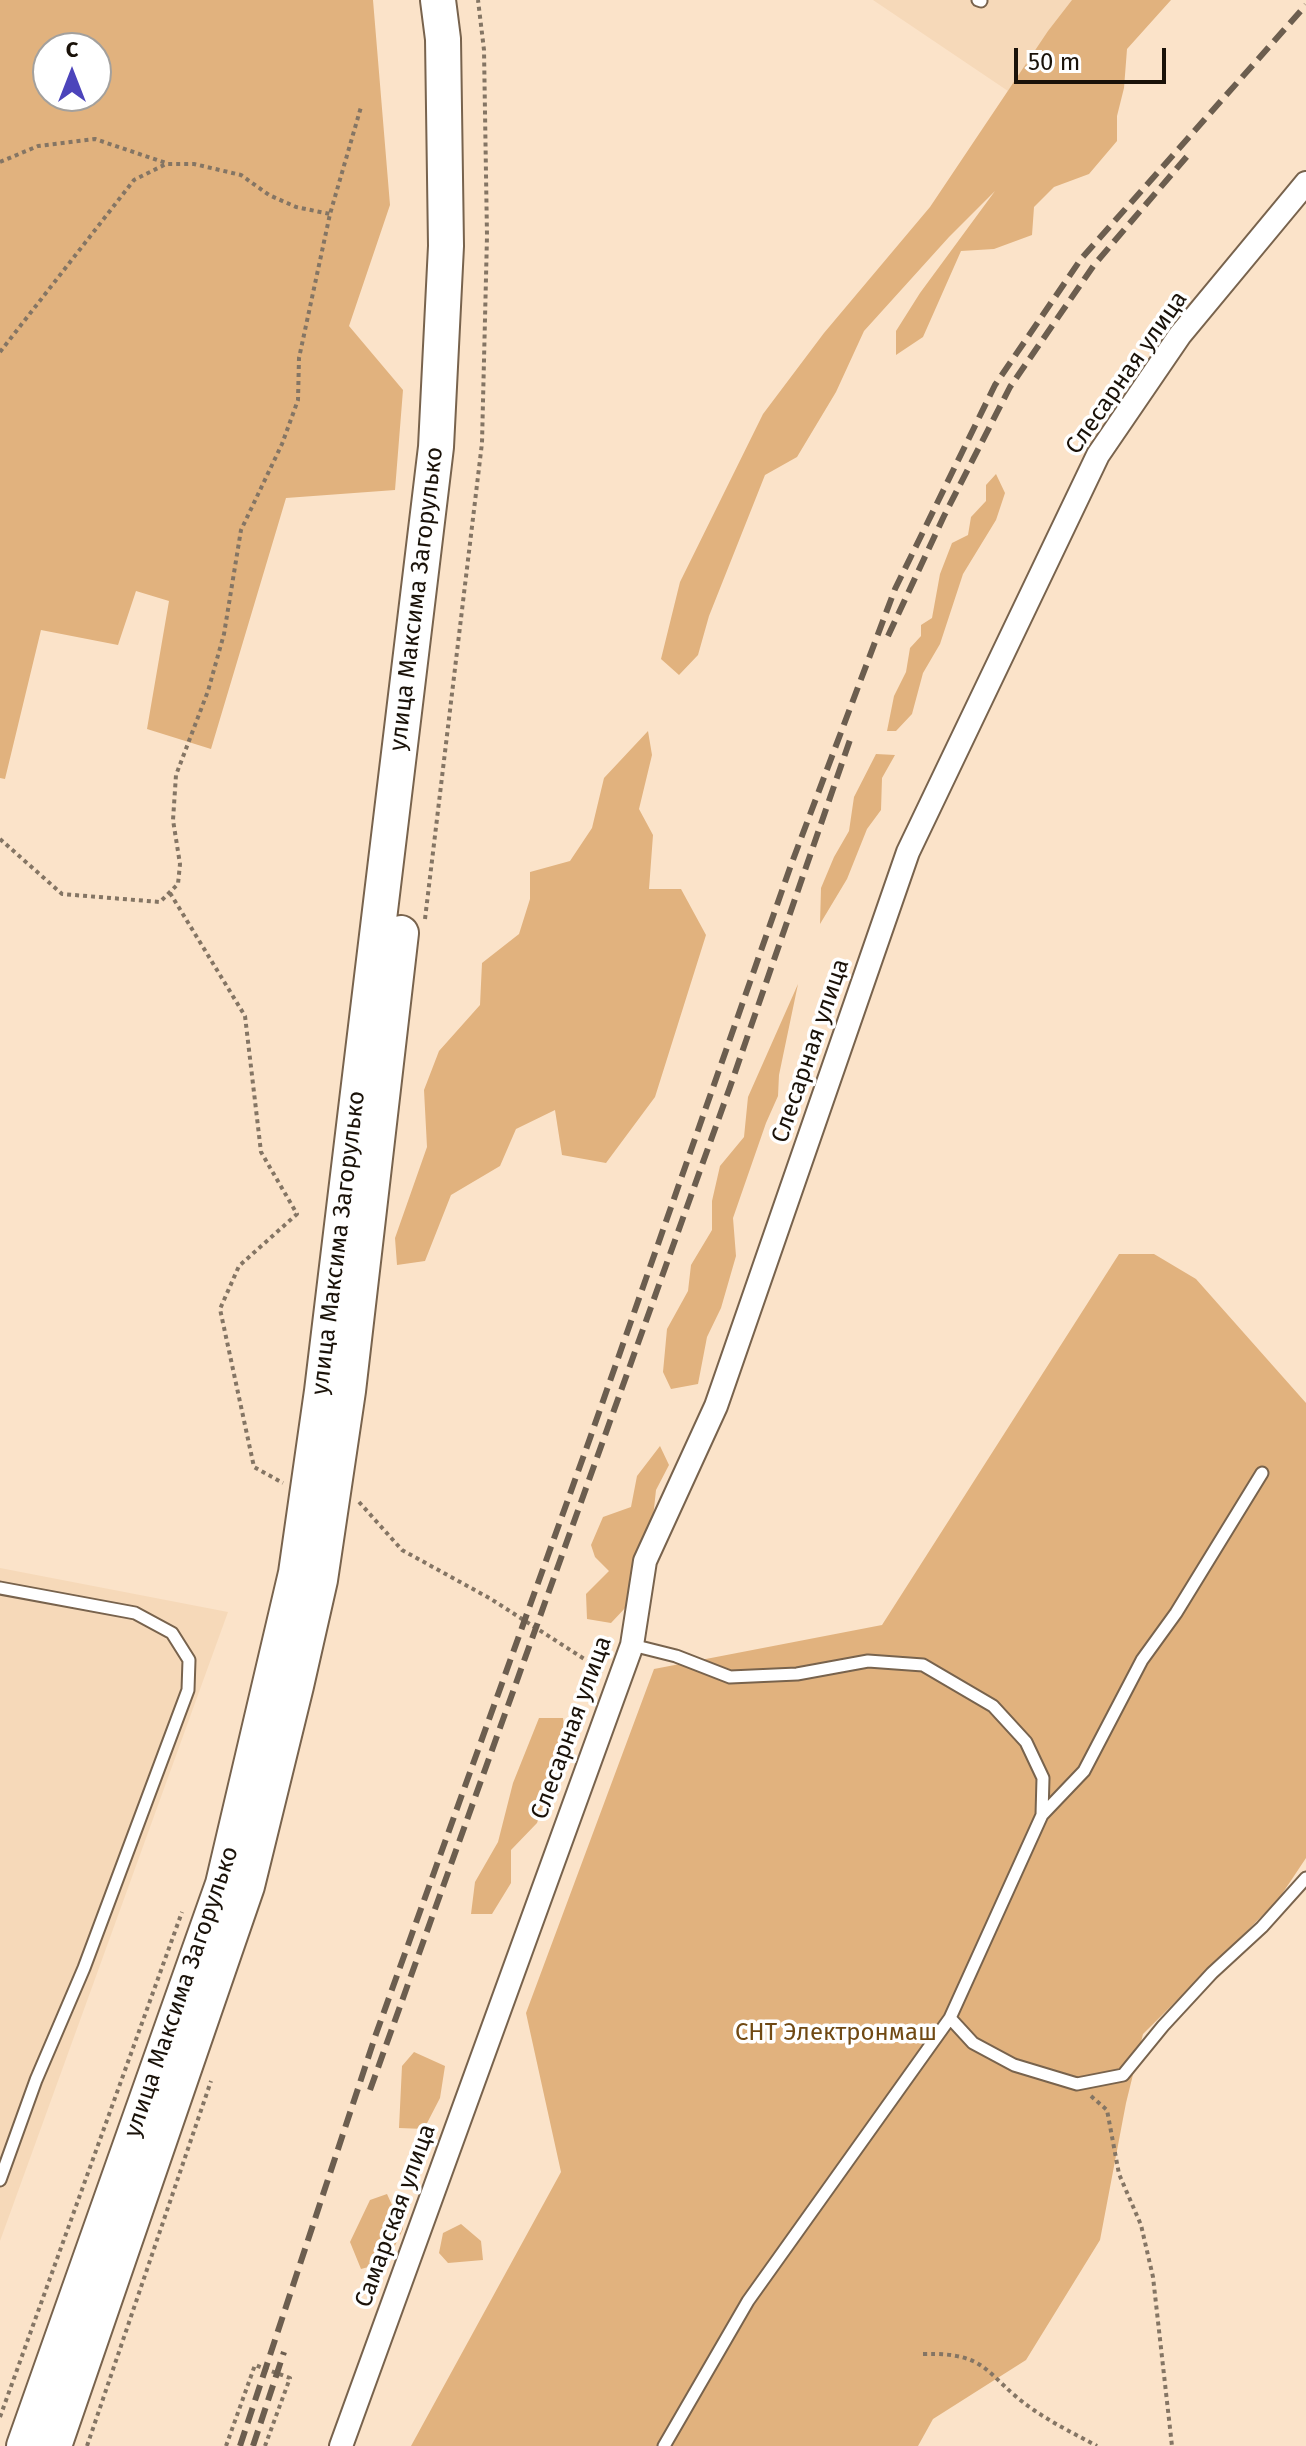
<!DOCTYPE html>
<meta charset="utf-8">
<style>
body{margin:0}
#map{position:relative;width:1306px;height:2446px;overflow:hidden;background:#fbe3c9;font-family:"Fira Sans",sans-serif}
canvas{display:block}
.north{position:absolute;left:32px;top:32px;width:80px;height:80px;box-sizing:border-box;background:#fff;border:2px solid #a3a09d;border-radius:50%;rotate:0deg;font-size:22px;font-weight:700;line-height:32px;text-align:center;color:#1a1209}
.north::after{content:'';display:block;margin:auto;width:28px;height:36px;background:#4c44bb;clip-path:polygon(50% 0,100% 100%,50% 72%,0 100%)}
.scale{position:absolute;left:1014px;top:48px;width:152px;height:36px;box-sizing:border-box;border:4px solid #1a1209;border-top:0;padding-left:10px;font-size:24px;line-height:28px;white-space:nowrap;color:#1a1209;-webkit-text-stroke:6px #fff;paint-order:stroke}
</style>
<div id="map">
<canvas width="1306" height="2446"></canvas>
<div class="north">С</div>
<div class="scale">50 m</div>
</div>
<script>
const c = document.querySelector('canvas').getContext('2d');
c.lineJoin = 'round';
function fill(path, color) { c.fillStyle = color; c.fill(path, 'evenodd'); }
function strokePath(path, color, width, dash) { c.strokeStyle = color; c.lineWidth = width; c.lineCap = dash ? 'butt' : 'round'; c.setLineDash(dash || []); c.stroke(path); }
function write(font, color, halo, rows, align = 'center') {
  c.font = font + ' "Fira Sans",sans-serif'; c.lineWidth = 7; c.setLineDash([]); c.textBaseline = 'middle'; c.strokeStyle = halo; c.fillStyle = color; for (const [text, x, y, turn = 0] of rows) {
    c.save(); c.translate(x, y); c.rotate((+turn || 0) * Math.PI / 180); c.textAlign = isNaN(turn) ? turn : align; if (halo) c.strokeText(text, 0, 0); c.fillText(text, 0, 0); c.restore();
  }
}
fill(new Path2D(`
 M873 0H1075L1008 91Z
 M0 1568 228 1612 0 2241Z`), '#f6d9b9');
fill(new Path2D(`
 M0 0H373L390 205 349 326 403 390 395 490 286 498 211 749 147 729 169 601 136 591 118 645 41 630 5 779 0 778ZM48 48H96V96H48Z
 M1072 0H1171L1127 49 1124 88 1117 116V141L1089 174 1054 187 1034 207 1032 235 994 249 961 251 923 337 896 355V331L920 293 995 191 949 237 864 331 836 392 797 457 765 475 709 616 698 655 679 675 661 659 680 582 763 414 824 333 930 207 1048 31Z
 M996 474 1005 493 996 520 963 574 940 644 923 673 912 714 896 731H887L894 696 906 672 910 648 921 636V625L932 618 940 574 952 543 968 535 971 517 986 501V485Z
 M648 731 652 755 639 809 653 835 649 889H681L706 935 655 1097 606 1163 562 1155 555 1110 516 1129 500 1166 451 1195 425 1261 397 1265 395 1238 427 1147 424 1090 439 1051 480 1005 482 963 519 934 530 899V872L570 861 592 828 604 778Z
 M876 754 895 755 882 778 881 810 867 829 847 879 820 924 821 888 834 857 849 831 854 797Z
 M798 984 779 1075 778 1096 766 1123 733 1218 736 1256 721 1308 707 1337 698 1384 671 1389 663 1372 667 1329 688 1291 691 1265 712 1230V1201L720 1166 744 1137 748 1097Z
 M1119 1254H1154L1196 1279 1306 1403V1858L1278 1900 1143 2034 1126 2103 1100 2240 1026 2360 933 2419 918 2446H411L561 2172 526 2013 654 1669 882 1625Z
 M660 1446 669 1465 656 1490 653 1518 627 1606 611 1623 587 1619 586 1594 609 1571 595 1557 591 1545 603 1517 631 1507 637 1476Z
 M539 1718H563L566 1739 537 1823 511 1850V1883L492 1914H471L475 1882 498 1842 513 1783Z
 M414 2052 445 2066 440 2098 424 2129 399 2128 402 2066Z
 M387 2194 403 2229 387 2262 361 2269 350 2242 370 2200Z
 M461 2224 481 2241 483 2260 448 2263 439 2253 443 2233Z`), '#e1b27e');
const lane = new Path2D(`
 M978 0 981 1
 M0 1588 135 1613 172 1633 189 1660 188 1690 84 1968 36 2080 0 2180
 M632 1645 676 1656 730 1677 797 1674 868 1661 923 1665 993 1706 1026 1742 1043 1778 1042 1815 950 2018 748 2301 664 2446
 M1042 1815 1084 1771 1142 1660 1176 1613 1262 1473
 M950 2018 973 2043 1014 2065 1077 2084 1123 2075 1163 2026 1212 1973 1262 1927 1306 1878`);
const street = new Path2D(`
 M341 2446 632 1645 645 1561 716 1406 908 852 1098 455 1180 335 1306 183`);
const primary = new Path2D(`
 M24 2446 223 1884 296 1573 322 1391 436 447 446 246 443 39 438 0
 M54 2446 247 1886 296 1686 320 1580 348 1391 401 933`);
strokePath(lane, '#78634d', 15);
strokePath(street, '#78634d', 26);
strokePath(primary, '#78634d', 38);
strokePath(new Path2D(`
 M0 162 38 146 95 139 166 163
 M0 352 134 180 166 164H194L241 175 269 195 296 207 330 214
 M0 839 62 894 160 902 178 884 180 864 173 820 176 775 208 691 224 634 241 530 282 444 298 400 299 358 330 214 361 107
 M170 893 245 1016 261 1152 297 1214 239 1266 220 1309 254 1467 283 1483
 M425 919 482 443 487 236 484 50 478 0
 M359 1502 402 1550 491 1599 603 1671
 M1091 2096 1107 2110 1119 2174 1141 2225 1153 2277 1172 2446
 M923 2354C990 2352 985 2376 1031 2408 1052 2423 1075 2434 1097 2446
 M0 2417 182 1912
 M87 2446 211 2081
 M226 2446 255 2365 290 2378 265 2446`), '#847564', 4, [4, 4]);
strokePath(lane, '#fff', 11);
strokePath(street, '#fff', 22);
strokePath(primary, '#fff', 34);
strokePath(new Path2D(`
 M888 636 944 516 1010 387 1094 265 1189 154
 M370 2090 730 1087 851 737
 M240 2446 376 2034 589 1441 791 865 895 589 995 385 1081 259 1306 5
 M253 2446 284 2352`), '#6c5e4f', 6, [16, 8]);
write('24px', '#1a1209', '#fff', [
 ["Слесарная улица",1127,373,-55],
 ["улица Максима Загорулько",417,599,-83],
 ["Слесарная улица",811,1051,-71],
 ["улица Максима Загорулько",339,1243,-83],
 ["Слесарная улица",572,1728,-70],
 ["улица Максима Загорулько",182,1992,-71],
 ["Самарская улица",396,2216,-70]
]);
write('24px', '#704913', '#fff', [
 ["СНТ Электронмаш",836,2033]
]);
</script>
